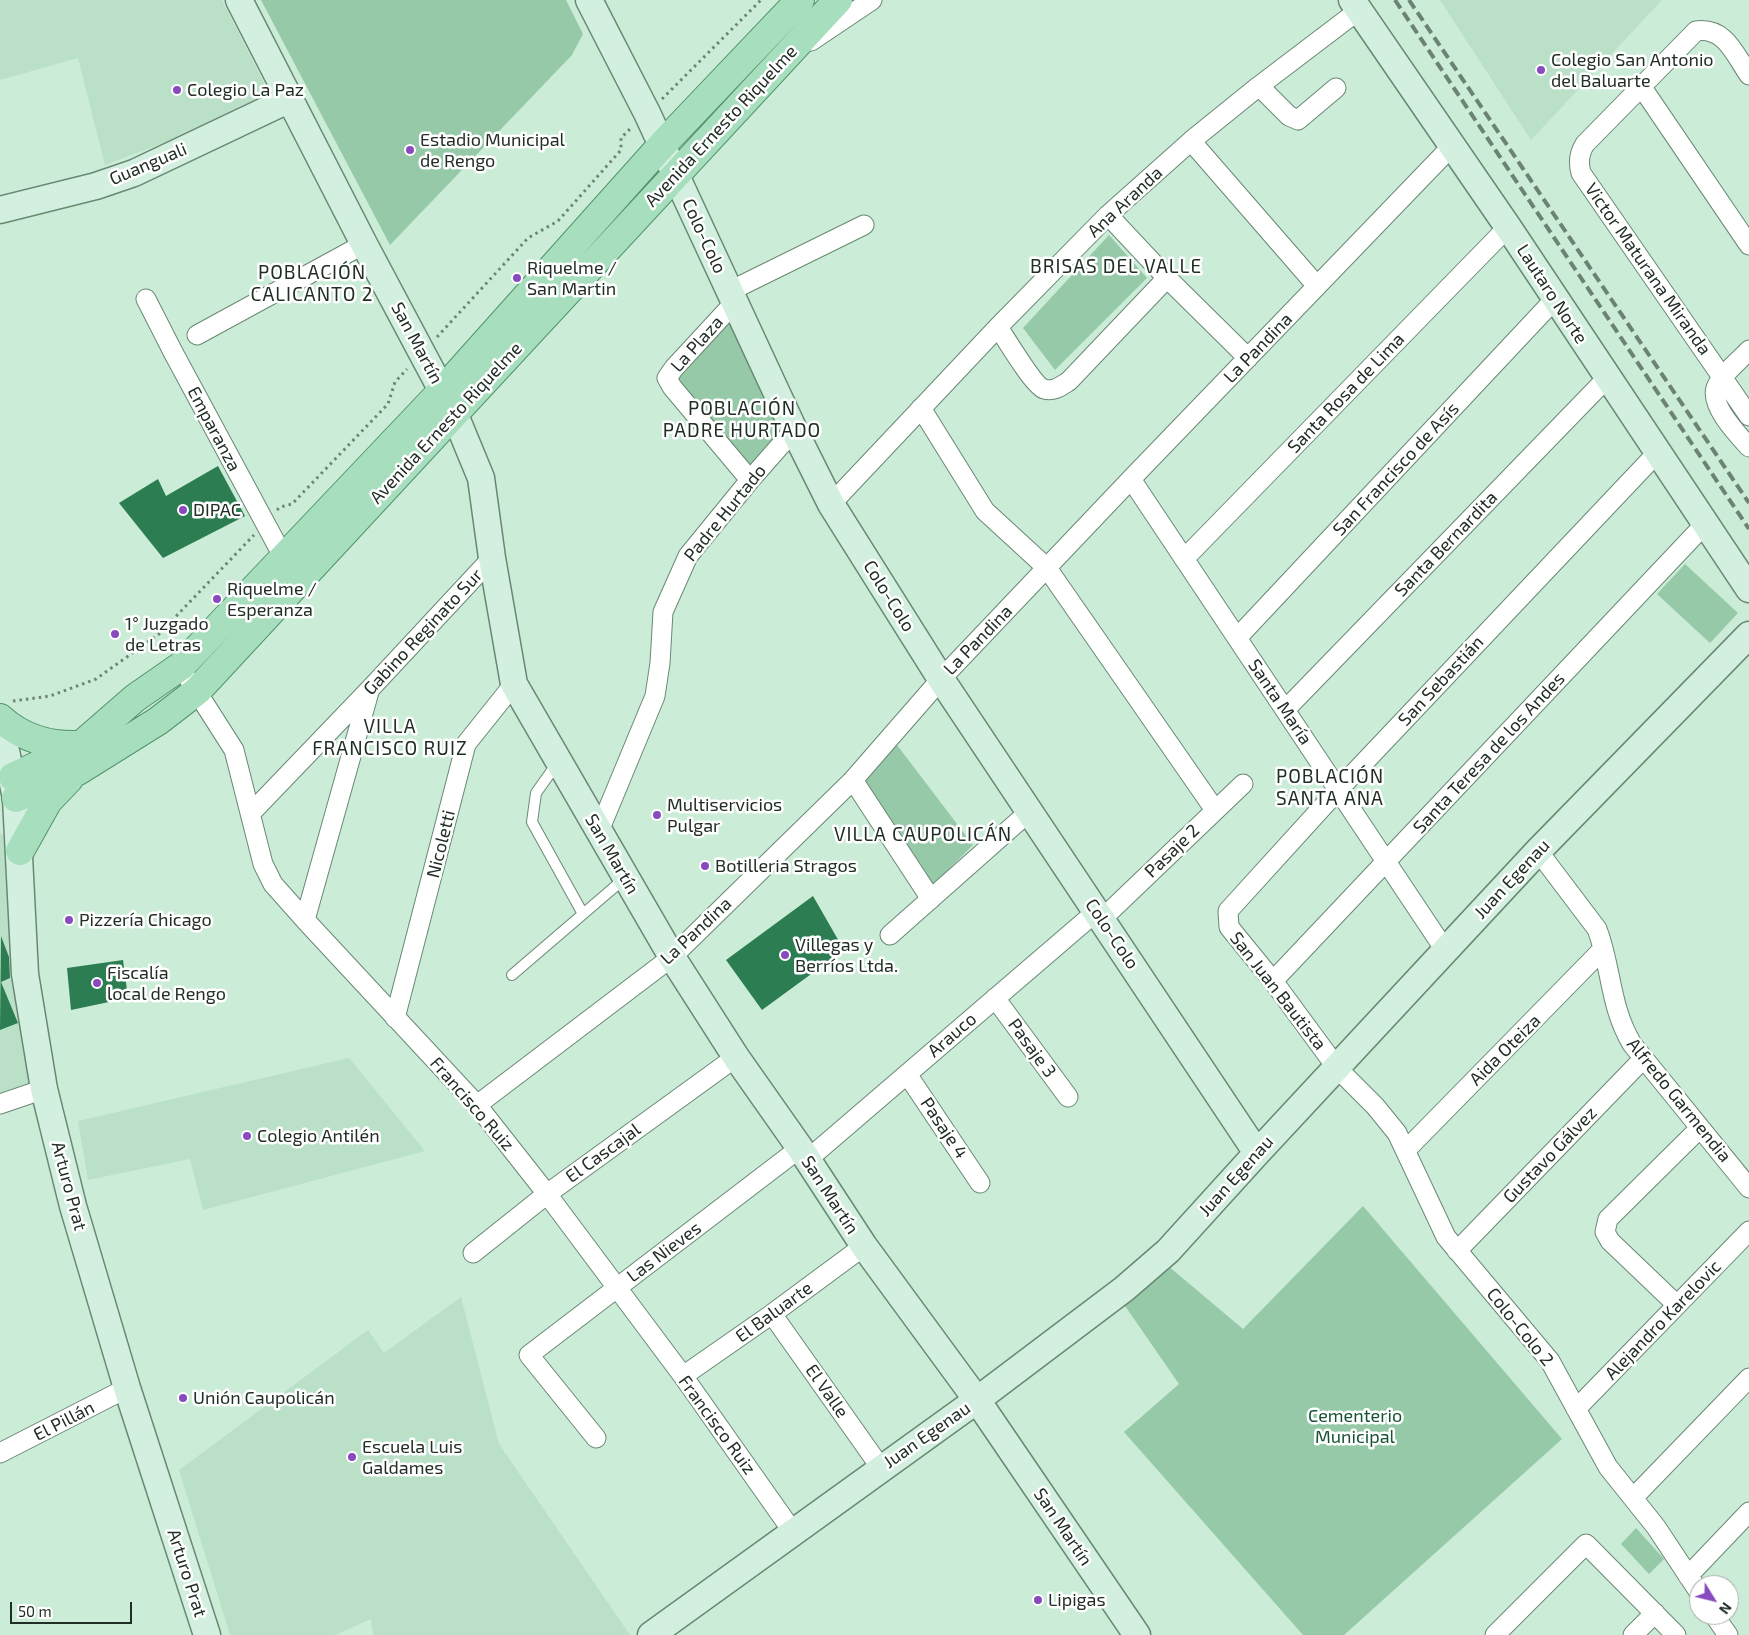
<!DOCTYPE html>
<meta charset="utf-8">
<style>
body{margin:0}
#map{position:relative;width:1749px;height:1635px;overflow:hidden;background:#cbecd6;font-family:"Exo 2",sans-serif}
canvas{display:block}
.north{position:absolute;left:1689px;top:1575px;width:50px;height:50px;box-sizing:border-box;background:#fff;border:1px solid #a6aba8;border-radius:50%;rotate:126deg;font-size:14px;font-weight:700;line-height:20px;text-align:center;color:#212e25}
.north::after{content:'';display:block;margin:auto;width:18px;height:22px;background:#894abf;clip-path:polygon(50% 0,100% 100%,50% 72%,0 100%)}
.scale{position:absolute;left:10px;top:1602px;width:122px;height:22px;box-sizing:border-box;border:2px solid #212e25;border-top:0;padding-left:6px;font-size:15px;line-height:18px;white-space:nowrap;color:#212e25;-webkit-text-stroke:4px #fff;paint-order:stroke}
</style>
<div id="map">
<canvas width="1749" height="1635"></canvas>
<div class="north">N</div>
<div class="scale">50 m</div>
</div>
<script>
const c = document.querySelector('canvas').getContext('2d');
c.lineJoin = 'round';
function fill(path, color) { c.fillStyle = color; c.fill(path, 'evenodd'); }
function strokePath(path, color, width, dash) { c.strokeStyle = color; c.lineWidth = width; c.lineCap = dash ? 'butt' : 'round'; c.setLineDash(dash || []); c.stroke(path); }
function write(font, color, halo, rows, align = 'center') {
  c.font = font + ' "Exo 2",sans-serif'; c.lineWidth = 5; c.setLineDash([]); c.textBaseline = 'middle'; c.strokeStyle = halo; c.fillStyle = color; for (const [text, x, y, turn = 0] of rows) {
    c.save(); c.translate(x, y); c.rotate((+turn || 0) * Math.PI / 180); c.textAlign = isNaN(turn) ? turn : align; if (halo) c.strokeText(text, 0, 0); c.fillText(text, 0, 0); c.restore();
  }
}
fill(new Path2D(`
 M0 0H222L273 101 105 165 78 58 0 80Z
 M1440 0H1662L1531 140Z
 M0 833H1L12 851 31 1085 0 1095Z
 M349 1058 425 1151 203 1210 190 1159 88 1180 78 1121Z
 M461 1297 499 1444 630 1635H373L371 1619 335 1635H230L179 1470 368 1330 384 1353Z`), '#bae1c7');
fill(new Path2D(`
 M261 0H566L583 34 572 55 390 245Z
 M1109 235 1147 278 1055 370 1023 328Z
 M745 296 792 426 752 473 674 377Z
 M1685 564 1738 613 1710 643 1657 594Z
 M897 745 973 845 933 885 862 783Z
 M1363 1206 1562 1439 1344 1635H1303L1124 1432 1179 1384 1123 1303 1167 1265 1243 1329Z
 M1636 1528 1664 1559 1649 1574 1621 1544Z`), '#95c9a8');
fill(new Path2D(`
 M218 466 245 516 163 558 119 503 158 479 166 496Z
 M813 896 844 950 762 1010 726 960Z
 M1 936 9 957 10 978 1 982 18 1023 0 1030Z
 M123 960 128 998 71 1010 67 968Z`), '#2c7d51');
const lane = new Path2D(`
 M558 762 536 793 532 822 583 914
 M512 975 625 878`);
const street = new Path2D(`
 M811 41 872 0
 M1749 75C1734 53 1725 27 1696 31L1585 144C1579 153 1578 162 1581 173L1749 416
 M1259 86 1289 116 1298 120 1336 88
 M1641 86 1749 245
 M1191 141 1317 286
 M1108 215 1167 278 1248 358
 M730 291 864 225
 M146 299 173 352 284 558
 M735 302 674 368 667 378 672 387 750 480
 M998 327C1006 339 1034 386 1044 389 1054 392 1061 386 1069 381L1167 278
 M197 335 364 244
 M1749 350C1740 360 1720 376 1716 388 1710 406 1738 435 1749 447
 M921 408 985 511 1047 568 1215 810
 M1657 453 1338 790 1228 911 1229 927 1273 981 1337 1068 1375 1106 1397 1133 1446 1237 1550 1361 1608 1467 1656 1527 1699 1592
 M1131 479 1445 950
 M831 504 998 327 1108 215 1191 141 1259 86 1359 10
 M1184 559 1508 227
 M1237 638 1555 299
 M190 681 234 750 263 864 273 884 305 920 477 1105 547 1194 683 1376 793 1532
 M1285 710 1607 378
 M853 780 931 899
 M251 813 370 689 492 558
 M599 831 655 696 660 663 663 612 688 556 750 480 794 430
 M1538 851 1597 929C1612 968 1609 1005 1632 1044L1749 1188
 M1102 919 1243 784
 M305 920 369 692
 M890 935 1030 811
 M1273 981 1705 524
 M995 998 1068 1097
 M395 1018 466 744 514 684
 M907 1074 980 1183
 M0 1104 44 1089
 M477 1105 672 957 853 780 941 679 1131 479 1452 146
 M1406 1150 1603 949
 M807 1160 1097 911
 M1457 1251 1643 1059
 M473 1253 547 1194 736 1057
 M1677 1305 1610 1241 1605 1232 1608 1219 1700 1128
 M772 1314 881 1468
 M683 1376 772 1314 864 1246
 M1576 1409 1749 1231
 M596 1438 529 1355 800 1148
 M0 1453 127 1388
 M1633 1498 1749 1378
 M1688 1576 1749 1512
 M1714 1615 1728 1635
 M1495 1635 1586 1544 1676 1635
 M1633 1635 1655 1613`);
const secondary = new Path2D(`
 M239 0 364 244 455 415 481 478 492 558 514 684 672 957 736 1057 800 1148 864 1246 977 1400 1137 1635
 M589 0 647 113 794 430 831 504 941 679 1257 1153
 M1352 0 1508 227 1749 589
 M0 210 96 186 134 173 290 99
 M0 723 16 798 25 974 44 1089 73 1206 127 1388 207 1635
 M651 1635 977 1400 1124 1289 1168 1251 1257 1153 1538 851 1749 635`);
const primary = new Path2D(`
 M0 718C23 739 49 746 79 745
 M13 777 81 745 135 698 181 666 442 391 662 145 800 0
 M16 798 78 771 158 721 197 691 838 0
 M20 851 48 801 69 779`);
strokePath(lane, '#698874', 12);
strokePath(street, '#698874', 21);
strokePath(secondary, '#698874', 29);
strokePath(primary, '#52936c', 30);
strokePath(new Path2D(`
 M662 99 761 0
 M437 337 528 238 558 221 621 150V138L632 127
 M277 510 280 507 292 504 388 404 395 382 407 369
 M13 701 50 696 96 679 159 634 254 535`), '#6e8576', 3, [2.5, 4]);
strokePath(lane, '#fff', 10);
strokePath(street, '#fff', 19);
strokePath(secondary, '#d3efdf', 26);
strokePath(primary, '#a7dfbe', 28);
strokePath(new Path2D(`
 M1395 0 1749 529
 M1409 0 1749 503`), '#6c8273', 4, [10, 5]);
for (const [x, y, r, color] of [
 [1541,70,5,"#894abf"],
 [177,90,5,"#894abf"],
 [410,150,5,"#894abf"],
 [517,278,5,"#894abf"],
 [183,510,5,"#894abf"],
 [217,599,5,"#894abf"],
 [115,634,5,"#894abf"],
 [657,815,5,"#894abf"],
 [705,866,5,"#894abf"],
 [69,920,5,"#894abf"],
 [785,955,5,"#894abf"],
 [97,983,5,"#894abf"],
 [247,1136,5,"#894abf"],
 [183,1398,5,"#894abf"],
 [352,1457,5,"#894abf"],
 [1038,1600,5,"#894abf"]
]) { const dot = new Path2D(); dot.arc(x, y, r, 0, 2 * Math.PI); c.fillStyle = color; c.fill(dot); strokePath(dot, '#fff', 2); }
write('18px', '#212e25', '#fff', [
 ["Colegio San Antonio",1551,60],
 ["del Baluarte",1551,81],
 ["Colegio La Paz",187,90],
 ["Estadio Municipal",420,140],
 ["de Rengo",420,161],
 ["Riquelme /",527,268],
 ["San Martin",527,289],
 ["DIPAC",193,510],
 ["Riquelme /",227,589],
 ["Esperanza",227,610],
 ["1° Juzgado",125,624],
 ["de Letras",125,645],
 ["Multiservicios",667,805],
 ["Pulgar",667,826],
 ["Botilleria Stragos",715,866],
 ["Pizzería Chicago",79,920],
 ["Villegas y",795,945],
 ["Berríos Ltda.",795,966],
 ["Fiscalía",107,973],
 ["local de Rengo",107,994],
 ["Colegio Antilén",257,1136],
 ["Unión Caupolicán",193,1398],
 ["Escuela Luis",362,1447],
 ["Galdames",362,1468],
 ["Lipigas",1048,1600]
], 'left');
write('18px', '#212e25', '#fff', [
 ["Avenida Ernesto Riquelme",721,126,-47],
 ["Guanguali",148,164,-23],
 ["Ana Aranda",1125,202,-43],
 ["Colo-Colo",704,236,65],
 ["Victor Maturana Miranda",1648,269,55],
 ["Lautaro Norte",1552,294,57],
 ["San Martín",417,343,62],
 ["La Plaza",697,344,-48],
 ["La Pandina",1258,348,-46],
 ["Santa Rosa de Lima",1346,393,-46],
 ["Avenida Ernesto Riquelme",446,423,-47],
 ["Emparanza",214,429,62],
 ["San Francisco de Asís",1396,469,-47],
 ["Padre Hurtado",725,513,-51],
 ["Santa Bernardita",1446,544,-46],
 ["Colo-Colo",889,596,58],
 ["Gabino Reginato Sur",423,632,-47],
 ["La Pandina",978,640,-46],
 ["San Sebastián",1441,681,-47],
 ["Santa María",1280,702,56],
 ["Santa Teresa de los Andes",1489,753,-47],
 ["Nicoletti",441,844,-76],
 ["Pasaje 2",1172,851,-44],
 ["San Martín",612,854,60],
 ["Juan Egenau",1512,879,-47],
 ["La Pandina",696,931,-43],
 ["Colo-Colo",1112,934,56],
 ["San Juan Bautista",1278,991,52],
 ["Arauco",952,1035,-41],
 ["Pasaje 3",1032,1048,54],
 ["Aida Oteiza",1505,1050,-45],
 ["Alfredo Garmendia",1679,1100,51],
 ["Francisco Ruiz",472,1104,49],
 ["Pasaje 4",944,1128,56],
 ["El Cascajal",603,1153,-36],
 ["Gustavo Gálvez",1550,1155,-46],
 ["Juan Egenau",1236,1176,-48],
 ["Arturo Prat",69,1186,75],
 ["San Martín",830,1195,57],
 ["Las Nieves",664,1252,-37],
 ["El Baluarte",774,1312,-36],
 ["Alejandro Karelovic",1663,1320,-46],
 ["Colo-Colo 2",1520,1327,51],
 ["El Valle",827,1391,55],
 ["El Pillán",64,1421,-27],
 ["Francisco Ruiz",717,1425,54],
 ["Juan Egenau",927,1435,-35],
 ["San Martín",1063,1527,56],
 ["Arturo Prat",187,1573,72]
]);
write('18px', '#165132', '#fff', [
 ["Cementerio",1355,1416],
 ["Municipal",1355,1437]
]);
c.letterSpacing = '1px';
write('19px', '#212e25', '#fff', [
 ["BRISAS DEL VALLE",1116,267],
 ["POBLACIÓN",312,273],
 ["CALICANTO 2",312,295],
 ["POBLACIÓN",742,409],
 ["PADRE HURTADO",742,431],
 ["VILLA",390,727],
 ["FRANCISCO RUIZ",390,749],
 ["POBLACIÓN",1330,777],
 ["SANTA ANA",1330,799],
 ["VILLA CAUPOLICÁN",923,835]
]);
c.letterSpacing = '0px';
</script>
